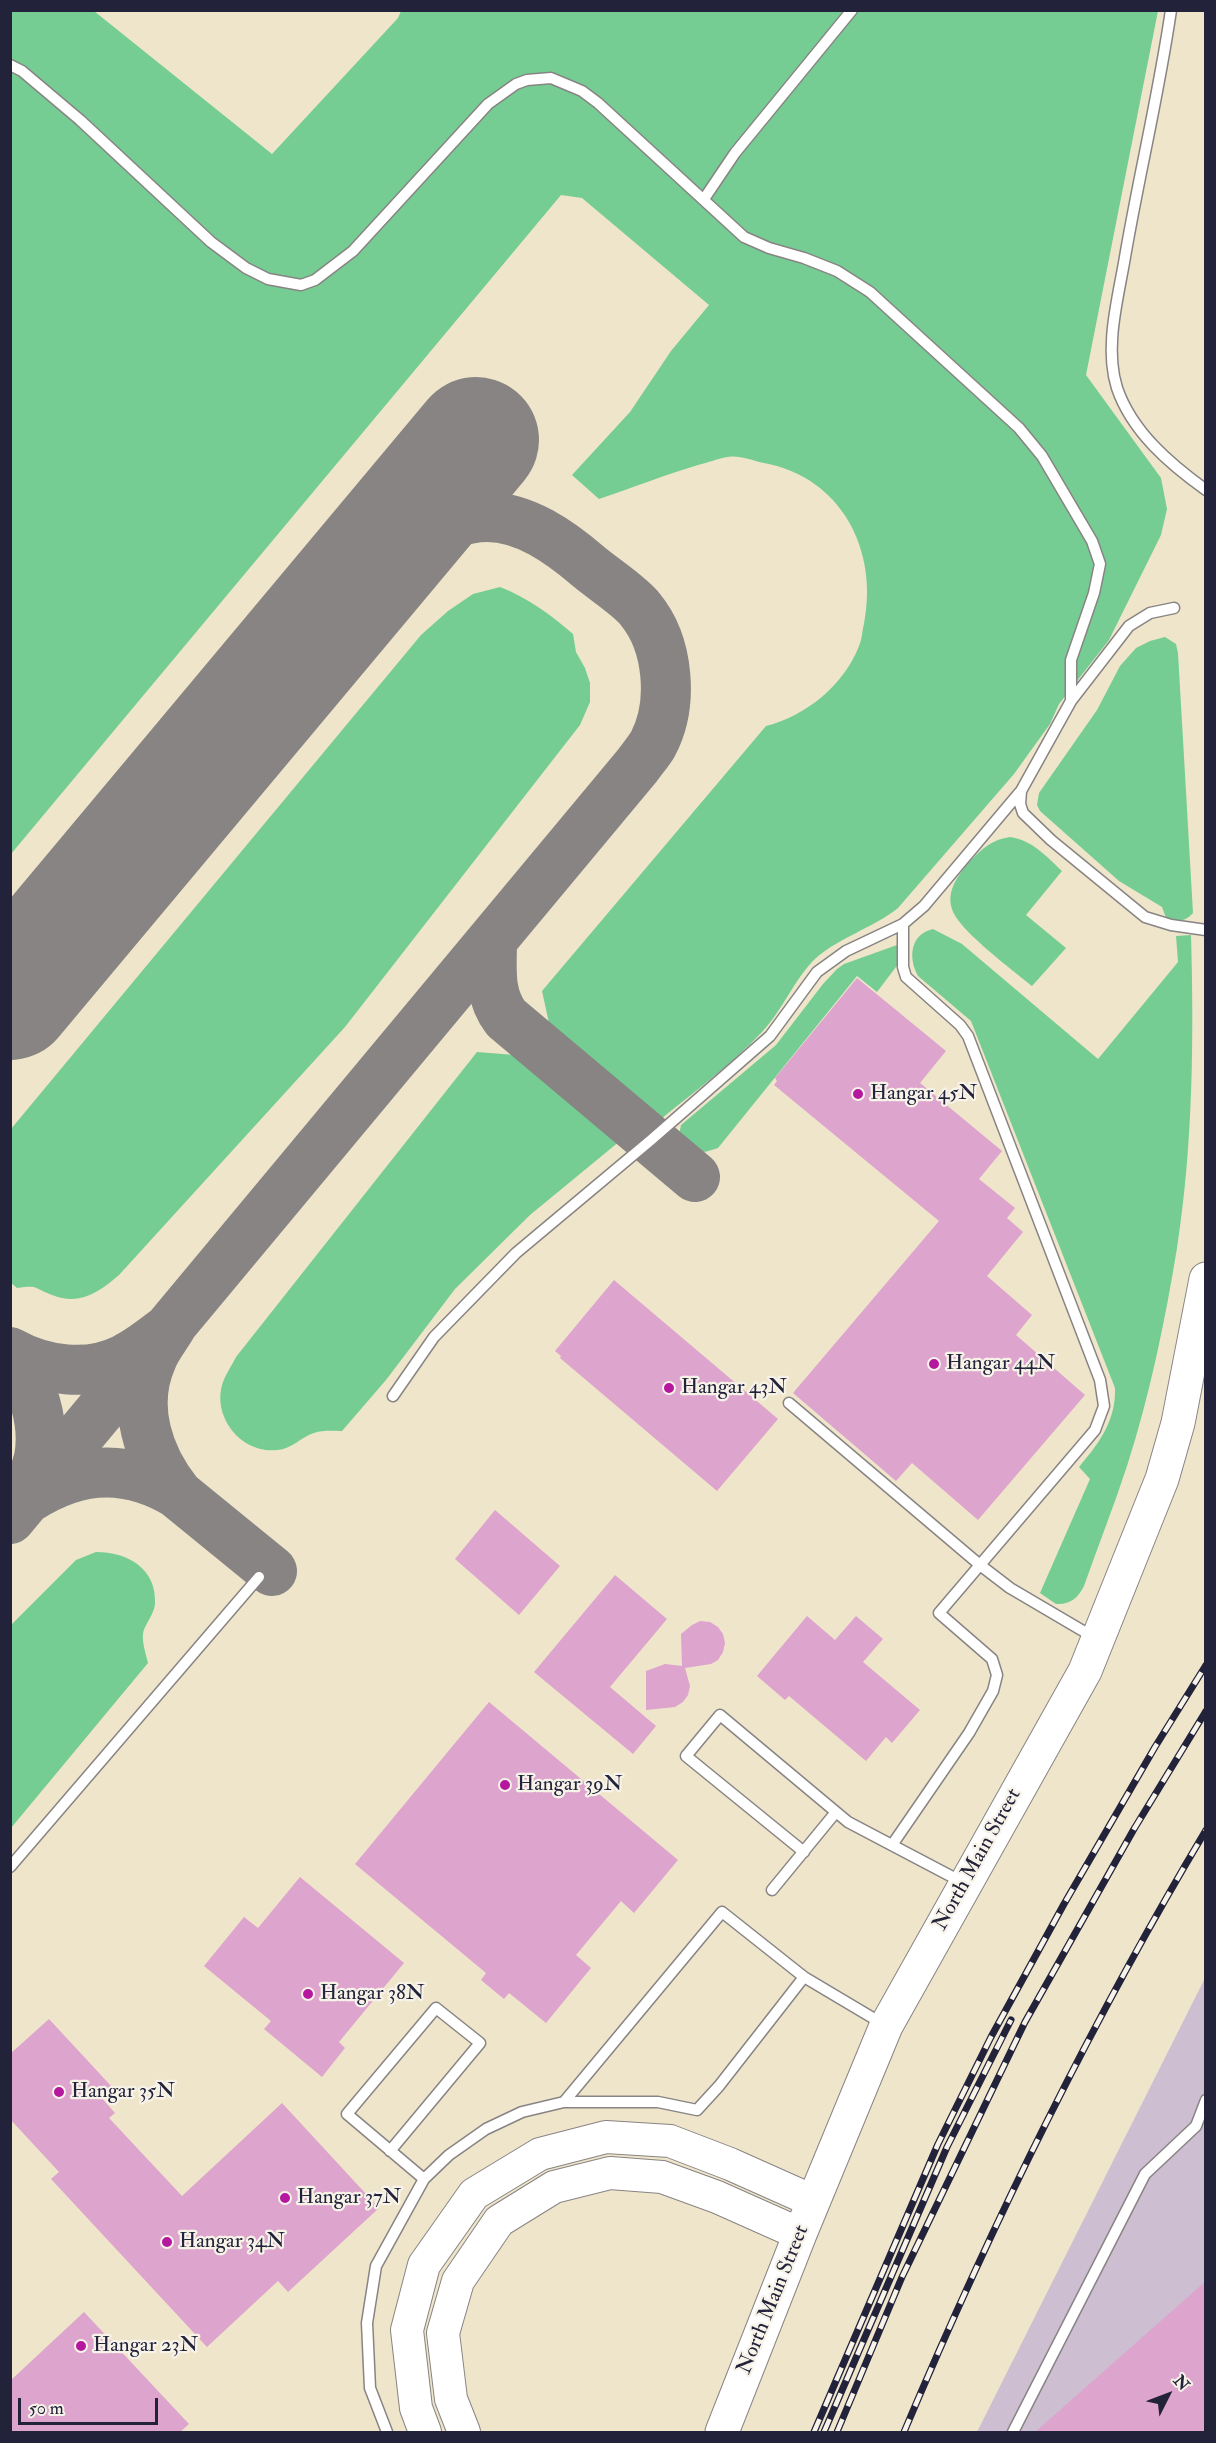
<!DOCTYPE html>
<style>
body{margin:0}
#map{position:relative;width:1216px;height:2443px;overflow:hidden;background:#efe5cb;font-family:"IM FELL Double Pica",serif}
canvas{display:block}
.frame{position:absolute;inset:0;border:12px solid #22223b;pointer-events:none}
.north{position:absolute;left:1138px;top:2365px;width:60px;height:60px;-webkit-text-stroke:4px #f7f3e8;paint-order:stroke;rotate:48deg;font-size:16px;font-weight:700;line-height:24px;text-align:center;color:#22223b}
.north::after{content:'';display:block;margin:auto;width:21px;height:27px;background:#22223b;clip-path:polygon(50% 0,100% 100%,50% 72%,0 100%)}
.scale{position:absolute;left:18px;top:2398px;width:140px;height:27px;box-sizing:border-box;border:3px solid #22223b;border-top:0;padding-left:8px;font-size:18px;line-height:21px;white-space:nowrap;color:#22223b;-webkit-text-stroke:4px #f7f3e8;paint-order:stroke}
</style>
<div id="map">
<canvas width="1216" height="2443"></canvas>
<div class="frame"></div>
<div class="north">N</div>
<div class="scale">50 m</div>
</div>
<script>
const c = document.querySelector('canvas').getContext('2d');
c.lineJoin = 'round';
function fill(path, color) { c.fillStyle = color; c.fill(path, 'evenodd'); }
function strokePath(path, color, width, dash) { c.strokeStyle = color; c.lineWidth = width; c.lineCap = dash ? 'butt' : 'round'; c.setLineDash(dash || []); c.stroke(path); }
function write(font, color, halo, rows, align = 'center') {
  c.font = font + ' "IM FELL Double Pica",serif'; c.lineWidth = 4.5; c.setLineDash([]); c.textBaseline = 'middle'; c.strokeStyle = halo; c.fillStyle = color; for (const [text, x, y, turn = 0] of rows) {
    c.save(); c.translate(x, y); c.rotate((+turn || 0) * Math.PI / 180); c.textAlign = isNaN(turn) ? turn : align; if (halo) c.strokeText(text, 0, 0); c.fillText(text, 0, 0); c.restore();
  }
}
fill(new Path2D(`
 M1205 1978V2432H977Z`), '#cdbed2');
fill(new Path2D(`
 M11 11H94L272 154 398 18 401 11H1158L1086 375 1161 478 1167 509 1161 535 1109 640 1059 704 1050 724 1014 774 898 908C873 928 840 937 816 958 794 979 783 1010 762 1032 730 1066 691 1094 655 1124L552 1037 542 991 766 726C806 716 844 685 859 646 862 640 862 631 864 624 879 550 841 477 764 463 753 461 739 455 728 457 718 458 708 463 698 465 664 475 632 488 599 499L572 475 630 412 671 351 709 305 582 198 561 195 11 854Z
 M500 587C528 598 550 614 573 634L576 652 585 668 590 683V702L580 725 345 1027 119 1275C99 1292 80 1306 52 1295 33 1288 39 1285 17 1288L10 1282 11 1129 421 635 448 611 473 594Z
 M1165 637 1176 644 1178 653 1193 913C1184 923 1178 921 1166 918L1162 907 1119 881 1040 811 1037 805 1039 793 1097 710 1120 666 1136 648 1150 641Z
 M1010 837C1032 840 1046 856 1062 871L1026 915 1066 948 1032 986C1013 970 958 930 952 909 947 893 955 880 965 867 978 852 990 840 1010 837Z
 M933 929 962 944 1098 1059 1178 962 1176 936 1191 935C1194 1038 1193 1146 1177 1248 1165 1321 1150 1395 1127 1466 1114 1506 1098 1546 1084 1586 1078 1598 1070 1605 1056 1604L1040 1593 1090 1479 1079 1467C1099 1443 1116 1421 1115 1388L971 1021 918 976C908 958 910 934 933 929Z
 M897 945 900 947 899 963 877 992 857 976 718 1148C701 1154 689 1157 678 1140L681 1125 776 1045 823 984 837 969 844 964Z
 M477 1052 528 1056 626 1136 530 1215 455 1289 386 1380 342 1431C334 1431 322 1430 314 1433 301 1437 292 1449 277 1450 241 1454 211 1416 223 1382 226 1374 232 1365 236 1357Z
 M96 1552C127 1552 157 1568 155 1604 154 1615 144 1625 143 1634 142 1643 146 1654 148 1663L11 1828V1625L76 1560Z`), '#75cd93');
strokePath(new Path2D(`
 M492 941C492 969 488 994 506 1018L695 1177
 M10 1352C44 1371 88 1377 124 1359 141 1351 156 1338 171 1327 165 1337 156 1348 152 1359 131 1406 148 1457 178 1494
 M10 1358C34 1383 45 1424 39 1458 35 1475 27 1490 18 1505 71 1468 121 1460 178 1494
 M153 1474 272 1571
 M10 1519 637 766C642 759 649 751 653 744 674 704 669 644 640 609 630 596 602 578 588 566 560 542 525 517 487 517 432 518 386 565 346 596`), '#888483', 50);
strokePath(new Path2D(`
 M10 997 476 440`), '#888483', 126);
fill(new Path2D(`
 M857 978 946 1051 920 1083 1002 1151 979 1179 1015 1208 1007 1218 1023 1232 987 1276 1032 1315 1016 1335 1085 1395 978 1520 912 1463 896 1481 793 1393 939 1221 774 1085 777 1081 775 1078Z
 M614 1280 778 1419 717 1491 560 1358 561 1356 555 1351Z
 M495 1510 560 1566 519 1615 455 1559Z
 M615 1575 667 1619 610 1687 656 1726 633 1754 534 1672Z
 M807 1616 835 1640 856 1616 883 1639 863 1662 920 1710 892 1743 886 1737 866 1761 789 1696 785 1700 757 1676Z
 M700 1621 710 1622 718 1627 723 1634 725 1643 723 1652 718 1660 711 1664 685 1668 690 1686 688 1695 683 1702 675 1707 646 1710V1671L665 1664 682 1666 681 1634 692 1625Z
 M489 1702 678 1860 634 1913 621 1901 576 1955 591 1968 546 2023 509 1993 504 1999 481 1980 486 1973 355 1864Z
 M300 1877 404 1963 339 2042 345 2048 322 2077 264 2029 271 2021 204 1966 244 1917 258 1928Z
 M49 2019 112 2087 101 2097 115 2113 109 2118 182 2196 282 2103 379 2208 288 2292 278 2281 207 2347 51 2179 59 2172 10 2119V2054Z
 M1206 2281V2433H1034Z
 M84 2312 189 2424 179 2433H10V2381Z`), '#dda4cd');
const service = new Path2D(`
 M1171 10C1159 93 1139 175 1125 257 1118 299 1104 347 1117 388 1132 432 1170 464 1206 490
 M10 65 22 71 80 120 211 242 246 268 268 279 301 285 315 280 353 251 488 104 516 84 527 80 551 78 582 91 598 103 744 237 769 248 804 258 837 271 870 292 1019 428 1042 456 1092 541 1100 564 1094 593 1071 660V701L1021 791 1020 804 1023 813 1051 840 1145 917 1171 925 1206 930
 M704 199 735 153 852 10
 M1071 701 1129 626 1150 613 1174 608
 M393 1396 434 1337 516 1253 651 1140 770 1036 817 972 846 951 903 924 924 906 1020 792
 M789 1403 980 1565 1010 1588 1095 1638
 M892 1845 969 1733 993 1691 997 1675 992 1659 939 1613 1095 1430 1104 1406 1100 1380 968 1036 960 1025 906 977 903 967V924
 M804 1852 686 1756 720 1715 848 1822 962 1882
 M10 1867 259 1577
 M772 1890 836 1812
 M804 1977 883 2024
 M390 2151 480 2043 436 2008 347 2114 424 2179
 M387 2432 370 2388 367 2323 376 2266 424 2179 449 2155 486 2129 522 2112 564 2102H658L697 2110 719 2086 804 1977 722 1912 564 2102
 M1013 2432 1145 2174 1196 2126 1206 2100`);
const secondary = new Path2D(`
 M425 2432 416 2408 407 2330 424 2265 474 2194 540 2154 606 2137 670 2141 730 2164 813 2201
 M464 2432 451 2399 443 2333 458 2281 499 2221 554 2187 610 2173 662 2177 717 2197 800 2234`);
const primary = new Path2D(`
 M722 2432 800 2234 886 2026 1085 1671 1162 1479 1178 1423 1206 1279`);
strokePath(service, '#888483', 13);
strokePath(secondary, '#888483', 34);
strokePath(primary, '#888483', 35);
strokePath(service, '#fff', 10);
strokePath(secondary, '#fff', 32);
strokePath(primary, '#fff', 33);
const rail = new Path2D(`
 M814 2432 938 2144 991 2037 1064 1904 1155 1747 1206 1665
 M824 2432 947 2147 1011 2020
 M837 2432 902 2277 1025 2022 1134 1829 1206 1711
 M904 2432C991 2226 1091 2023 1206 1830`);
strokePath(rail, '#22223b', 7);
strokePath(rail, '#f7f3e8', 4.5, [14]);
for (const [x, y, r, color] of [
 [858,1094,6,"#b5179e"],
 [934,1364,6,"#b5179e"],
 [669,1388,6,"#b5179e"],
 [505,1785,6,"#b5179e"],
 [308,1994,6,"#b5179e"],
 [59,2092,6,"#b5179e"],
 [285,2198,6,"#b5179e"],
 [167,2242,6,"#b5179e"],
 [81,2346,6,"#b5179e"]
]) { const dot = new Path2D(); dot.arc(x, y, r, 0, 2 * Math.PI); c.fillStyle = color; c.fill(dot); strokePath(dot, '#f7f3e8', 2); }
write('21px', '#22223b', '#f7f3e8', [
 ["Hangar 45N",870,1094],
 ["Hangar 44N",946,1364],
 ["Hangar 43N",681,1388],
 ["Hangar 39N",517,1785],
 ["Hangar 38N",320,1994],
 ["Hangar 35N",71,2092],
 ["Hangar 37N",297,2198],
 ["Hangar 34N",179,2242],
 ["Hangar 23N",93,2346]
], 'left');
write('21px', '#22223b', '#f7f3e8', [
 ["North Main Street",978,1860,-61],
 ["North Main Street",774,2300,-68]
]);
</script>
